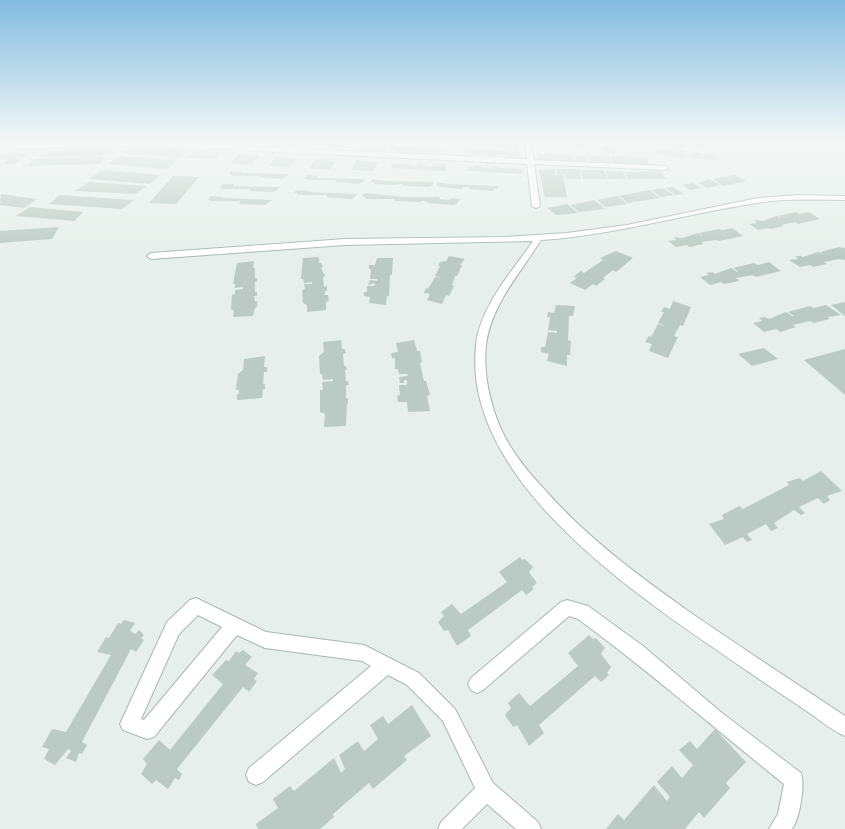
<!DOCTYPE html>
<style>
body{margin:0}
canvas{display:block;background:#e6efeb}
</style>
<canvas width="845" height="829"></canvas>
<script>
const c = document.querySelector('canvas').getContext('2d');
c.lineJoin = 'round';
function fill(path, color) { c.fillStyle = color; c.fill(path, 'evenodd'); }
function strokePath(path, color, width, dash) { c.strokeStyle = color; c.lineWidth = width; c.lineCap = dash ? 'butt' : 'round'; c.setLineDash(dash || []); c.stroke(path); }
fill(new Path2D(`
 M178 142H232L225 146Z
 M251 142H271L269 145 249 144Z
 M290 142H310L307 147 287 146Z
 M326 142H346L343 148 323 147Z
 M369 142 388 143 385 151H365Z
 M554 142H562L561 148 554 147Z
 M574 142H585L584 149 574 148Z
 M672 142H684L683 147 671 145Z
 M693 142H698L707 144 704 149 691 147Z
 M505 143 517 144V151L506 149Z
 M600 144 615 145 616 153 601 151Z
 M133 146 190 150 180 158 122 154Z
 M394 146 444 148 443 151H437V153L421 151 420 153 404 150 403 152H398V150H393Z
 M111 148 113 149 109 155 38 157 45 151Z
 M467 148 519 152 520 156H513V158H506V155H496L495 157 479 154 478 156 471 155V153H466Z
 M655 148 686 151 685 158 656 154Z
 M197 150 221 152 216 158H187Z
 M691 151 702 153 700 159 690 157Z
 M29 153 15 164H3L10 158 0 159V154Z
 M704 153 717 155 716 161 703 159Z
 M239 154 261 156 251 165 230 163Z
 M537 154 573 155V162H539Z
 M586 155 609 157 611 164 590 163Z
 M102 156 104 157 100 164 27 166 34 159Z
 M120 156 178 160 167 169 108 164Z
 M575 156H585L588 163 576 162Z
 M611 156 647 157 649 164 612 163Z
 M276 157 297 159 290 167 269 166Z
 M315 159 336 161 330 170 309 168Z
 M356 160 378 162 373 171 352 170Z
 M398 163 417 166V163L426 164 425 166H435V164H445L446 171 391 168 392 164H398Z
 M475 165H482L481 167 491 168 492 166 509 169V167L523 170 522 174 467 171 468 167H474Z
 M555 169V175H557V169H580L581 179H566L565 174H563L567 197H545L539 170Z
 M102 170 161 175 150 184 89 179Z
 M581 170H604L608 179H583Z
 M231 171 243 172 242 173 289 174 282 179 258 177 259 176H231L232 174H229Z
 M606 171H623L626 179H609Z
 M660 171 666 179H627L625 172Z
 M307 175 318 176V178L365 179 363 182 359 184 335 182 336 180H307L308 179H304Z
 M735 175 747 181 723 186 713 179Z
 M173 176 199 177 176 204 149 203Z
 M373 179 385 181 433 182 432 186 428 187 403 186V184H397L396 185 374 184 375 182H371Z
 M710 179 720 185 706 188 698 183Z
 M89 182 147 186 135 194 75 191Z
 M437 182 449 184 498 186V189H494V191L469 189V187H463L462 189 439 187V186H436Z
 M692 183 702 188 690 190 682 185Z
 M222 184H234L233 186 281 187 274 192 249 191 250 189H221L222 187H219Z
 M673 187 684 194 676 195 665 188Z
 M663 188 674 195 661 197 651 190Z
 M296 190 309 191 308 192 357 194 355 197 351 199 326 197 327 195H297V193H294Z
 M649 190 660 198 628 203 619 196Z
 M364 193 407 197H439L440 199 448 200 452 198 460 199 457 204 453 205 427 203V201H421V202L395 201V199H365L366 197H362Z
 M1 194 37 199 24 208 0 205Z
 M60 195 134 200 122 209 49 204Z
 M211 196 223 197 222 198 272 200 265 205 239 204 240 201H210L211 200H208Z
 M618 196 627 204 606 207 597 200Z
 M594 200 605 209 579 212 570 205Z
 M567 204 578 213 556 215 547 208Z
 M30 207 83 212 74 221 16 216Z
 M796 212 799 214 809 212 820 219 798 224 795 222 781 225 784 226 770 229 768 228 758 230 749 224 757 223 754 220 762 221 776 216 782 219 778 216Z
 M59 227 52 239 0 243V231Z
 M732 228 743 236 719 241 716 240 701 242 704 244 689 247 687 245 676 247 668 241 676 240 674 237 682 238 698 233 702 236H703L699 233 719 229 722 230Z
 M839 247 845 248V260L839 259 824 262 827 264 813 267 810 265 800 267 789 260 798 259 795 256H800L803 257 818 252 825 255 820 252Z
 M616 251 633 258 616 272 613 270 603 278 605 279 596 286 593 284 585 290 570 283 577 278 573 277 581 271 584 273 603 260 600 258Z
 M449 256 465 259 460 265H462L457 276H455L452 285 454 286 449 296 446 295 442 304 427 300 430 294 424 293 426 288 428 289 435 277 442 278 435 276 440 266H438L440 262 446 261Z
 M319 257V263H321L323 267H321L323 273H324L325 276 323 277 324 287 327 286V291H325V295H328L329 301 326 302V310L307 312V305L303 303 302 290 305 289 304 284H312V282L304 283 303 279H301L303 258Z
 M377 258H393L392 275H390L389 296H387L386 305 369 303 370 297 364 296V292H367V286H374L375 283 368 285 370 280 377 281V279H370L371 269H369V265H375Z
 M254 261 253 268H255V278H257V281L255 282V292H257V296H254L255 301H257V307L255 308 253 316 233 317 234 311 231 309 232 295 235 294V290L243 289V287L235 288V284H233L237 263Z
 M769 262 781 271 756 277 753 275 736 278 739 281 724 284 721 282 710 285 700 277 709 275 706 273 712 272 715 274 731 268 737 272 738 271 733 268 754 263 758 265Z
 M673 301 691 307 683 326 680 325 674 336 678 337 668 358 649 351 652 344 645 342 649 336 651 337 658 324 667 327 658 323 664 312H661L664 307 670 309Z
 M845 302V316L831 305Z
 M556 305 575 306 573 316H569L568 340 571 341 570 355H567V366L547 361 549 354 541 352V347H545L548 332 557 333V331L548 330 550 317H547L548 312 554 313Z
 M826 305 841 315 828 317 830 319 814 323 810 321 793 325 796 327 780 332 776 329 764 332 753 323 762 321 759 318 765 317 769 319 786 312 792 316H794L788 312 810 306 814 308Z
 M341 340 342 349H345L346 353 343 354 344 366H346L347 370H345L346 381H348L349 385H346V398H348V404H347L346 426 324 427 325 414 320 412V390H323L322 382 333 381V379L323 380 322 374H320L319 356 324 352 323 342Z
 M414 340 417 351H420L422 362 420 363 424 381H426L430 395 427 396 430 411 408 412 407 402H398L397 396 400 395 399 385H407V380H404V383H400L399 377 408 376 407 374H399L398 369H395V358H392L391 353 398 352 396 343Z
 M764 348 778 359 752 366 738 354Z
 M845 349V395L804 360Z
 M265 356 264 367H267V372H264L263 384H265V389H263L262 398 237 400V394H239V390H236L238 374 243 370 244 359Z
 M821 471 842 491 827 496 830 500 824 504 818 498 799 507 805 513 801 515 794 510 774 523 778 528 771 531 766 524 747 534 752 540 747 542 743 537 725 545 709 524 724 519 722 515 739 506 743 509 789 485 787 482 800 478 803 481Z
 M520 557 522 560 525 559 533 567 529 572 537 583 532 587 534 589 526 595 522 590 468 630 471 636 457 646 448 630 444 631 438 622 444 616 441 612 452 604 461 614 507 582 499 572Z
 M124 620 135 623 130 631 135 634 139 630 144 635 141 638 144 640 136 652 131 649 82 742 87 745 82 754 79 753 76 762 66 758 71 751 68 749 55 765 44 759 49 749 42 747 52 729 66 732 111 655 97 652 106 637 109 638 118 623 121 624Z
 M589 635 593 639 596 638 605 648 601 654 611 667 607 673 609 675 601 682 595 676 539 725 544 733 529 746 517 725 513 727 505 715 511 708 508 703 519 693 530 706 578 666 568 653Z
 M243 650 252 657 245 665 258 673 254 679 257 681 249 692 243 687 177 769 182 774 179 780 175 778 168 789 156 780 152 784 141 774 147 764 143 759 159 740 170 750 223 684 212 675 226 660 229 661 236 651 239 653Z
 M412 705 431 736 404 756 407 760 373 789 369 783 333 814 334 817 320 829H258L256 824 278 808 273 799 290 786 294 791 334 758 341 773 345 769 339 755 358 741 364 751 378 739 370 725 383 716 388 724Z
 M715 729 746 762 726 783 730 788 704 818 699 812 685 829H606L618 814 624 820 654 785 667 801 670 797 657 782 672 766 682 778 693 765 679 750 690 741 697 749Z`), '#bbcac4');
const minor = new Path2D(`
 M117 142H151L527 159 525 142H531L534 160 665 166 669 168 665 170 534 164 540 206 536 208 532 206 527 164 136 145 0 150V146Z
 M799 195 845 196V200C816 200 786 198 757 203 685 214 615 235 541 240 521 272 491 305 486 345 483 373 490 405 502 431 512 453 529 473 545 490 587 538 639 576 691 613 742 648 794 682 845 716V736C832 731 820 720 808 712 786 697 764 683 743 668 644 600 461 483 476 345 480 306 512 272 533 241L345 245 151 259 147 256 151 253 345 239 505 237 567 233 627 225 758 198Z
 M196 598 266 632 364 645 419 673 455 709 493 783 538 822 541 829H516L487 804 462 829H438L441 822 475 788 443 721 407 685 388 675 263 782 256 785 249 782 246 775 249 768 371 666 362 661 265 648 237 635 154 737 147 739 123 730 120 724 167 622 190 600ZM198 615 222 627 144 720 141 719 179 634Z
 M567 600 588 606 643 646 722 713 801 773C805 784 800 819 792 829H769L778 814 784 784C715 729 649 671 578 619L569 616 483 690 477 693 471 690 468 684 471 678 561 602Z`);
strokePath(minor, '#a8b8b2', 2);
fill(minor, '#fff');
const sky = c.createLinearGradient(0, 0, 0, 258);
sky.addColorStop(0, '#84bce0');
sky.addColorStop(0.55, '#f4f8f6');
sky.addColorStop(1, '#f4f8f600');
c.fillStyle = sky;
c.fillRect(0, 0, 845, 258);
</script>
